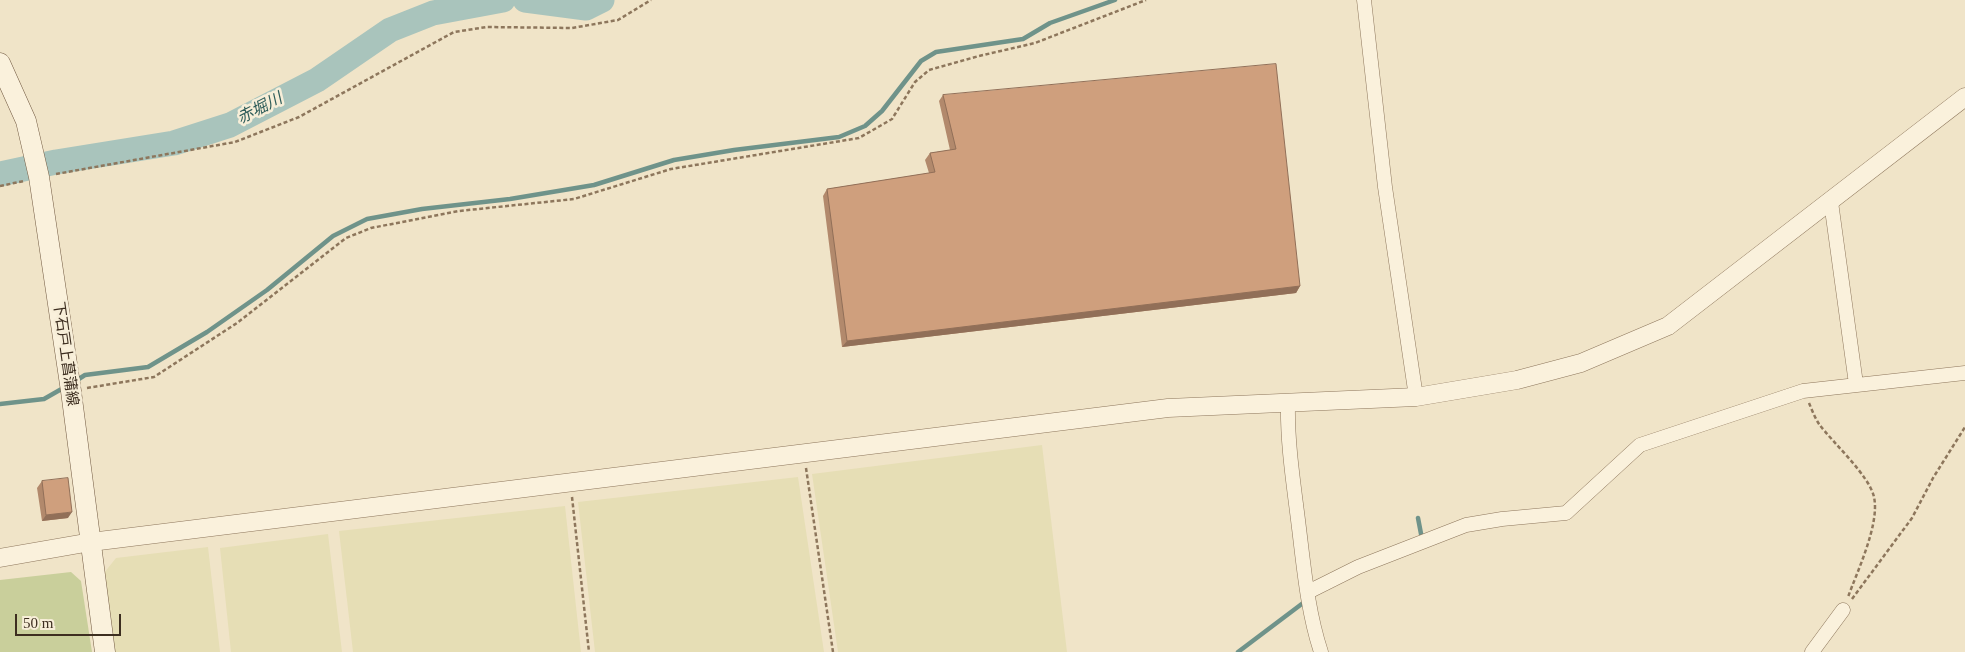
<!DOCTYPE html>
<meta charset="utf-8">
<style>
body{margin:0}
#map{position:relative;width:1965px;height:652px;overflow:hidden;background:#f0e4c8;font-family:"Times New Roman",serif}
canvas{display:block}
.scale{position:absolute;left:15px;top:614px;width:106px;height:22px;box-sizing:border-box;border:2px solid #3d2e20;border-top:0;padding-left:6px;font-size:15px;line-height:18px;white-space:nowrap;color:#3d2e20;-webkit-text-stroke:4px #f7eed8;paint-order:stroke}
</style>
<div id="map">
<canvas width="1965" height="652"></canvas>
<div class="scale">50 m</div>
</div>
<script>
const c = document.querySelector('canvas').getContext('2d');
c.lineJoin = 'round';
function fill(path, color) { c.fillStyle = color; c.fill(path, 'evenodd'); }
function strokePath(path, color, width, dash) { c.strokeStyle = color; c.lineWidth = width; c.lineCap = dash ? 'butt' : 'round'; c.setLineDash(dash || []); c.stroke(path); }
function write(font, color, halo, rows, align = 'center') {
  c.font = font + ' "Times New Roman","Noto Sans JP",serif'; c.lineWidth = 5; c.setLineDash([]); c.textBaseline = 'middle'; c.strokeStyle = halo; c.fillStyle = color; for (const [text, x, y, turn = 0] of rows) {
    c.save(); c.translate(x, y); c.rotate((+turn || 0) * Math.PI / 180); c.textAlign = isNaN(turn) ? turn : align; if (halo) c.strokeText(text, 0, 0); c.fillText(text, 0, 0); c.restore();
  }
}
fill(new Path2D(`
 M1042 445 1067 652H838L812 474Z
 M798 477 824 652H595L578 502Z
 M565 506 581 652H353L339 531Z
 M328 534 342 652H231L220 548Z
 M208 547 220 652H113L104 573 116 558Z`), '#e6deb5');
fill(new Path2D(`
 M71 572 81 581 92 652H0V580Z`), '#c9cf9b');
strokePath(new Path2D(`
 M74 382 85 375 148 367 207 332 267 290 333 236 367 219 422 209 510 199 594 185 674 160 734 150 839 137 865 126 882 111 921 61 936 52 1023 39 1050 23 1115 0
 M0 404 44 399 65 387
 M1418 518 1422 539
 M1238 652 1307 600`), '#6f938a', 4.5);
strokePath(new Path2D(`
 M525 0 586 8 602 0
 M0 174 56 162 174 143 230 125 317 80 390 30 433 13 503 0`), '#a9c4bc', 25);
const minor = new Path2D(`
 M1364 0 1385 187 1416 397
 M1831 202 1856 384
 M1288 402C1287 444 1294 486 1299 528 1304 569 1308 613 1321 652
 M1308 592 1358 567 1466 525 1502 519 1566 513 1640 445 1803 391 1965 373
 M1812 652 1843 610`);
const tertiary = new Path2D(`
 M0 558 91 542 1168 408 1416 397 1517 380 1581 363 1668 326 1965 97`);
const secondary = new Path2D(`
 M0 63 26 121 39 177 71 391 105 652`);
strokePath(minor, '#8d765c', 15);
strokePath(tertiary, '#8d765c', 19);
strokePath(secondary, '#6f573f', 21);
strokePath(new Path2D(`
 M56 174 235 142 299 117 454 32 487 27 572 28 618 20 651 0
 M0 186 24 181
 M87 388 154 377 237 323 346 238 371 228 459 211 574 199 671 169 859 138 892 119 915 82 929 70 979 56 1035 43 1146 0
 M1809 403C1812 410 1815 418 1819 424 1833 443 1869 475 1874 497 1880 524 1857 572 1848 597
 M806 468 833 652
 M572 497 589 652
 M1852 599 1912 518 1933 478 1965 427`), '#8d765c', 2.5, [4, 2.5]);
strokePath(minor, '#faf1dc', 14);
strokePath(tertiary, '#faf1dc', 18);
strokePath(secondary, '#faf1dc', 20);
fill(new Path2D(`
 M943 95 1300 286 1296 293 842 347 823 196 827 189 929 173 925 160 930 153 950 150 939 101Z
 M42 481 68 518 42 521 37 488Z`), '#b2896c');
fill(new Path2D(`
 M1300 286 1296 293 842 347 847 341Z
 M72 512 68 518 42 521 46 515Z`), '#916f58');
const building = new Path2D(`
 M1276 64 1300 286 847 341 827 189 935 172 930 153 956 149 943 95Z
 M68 478 72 512 46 515 42 481Z`);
fill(building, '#cf9f7d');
strokePath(building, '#916f58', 1);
write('15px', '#3d2e20', '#f7eed8', [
 ["下石戸上菖蒲線",65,354,82]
]);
write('italic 16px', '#2f5d5a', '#f7eed8', [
 ["赤堀川",260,109,-27]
]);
</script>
